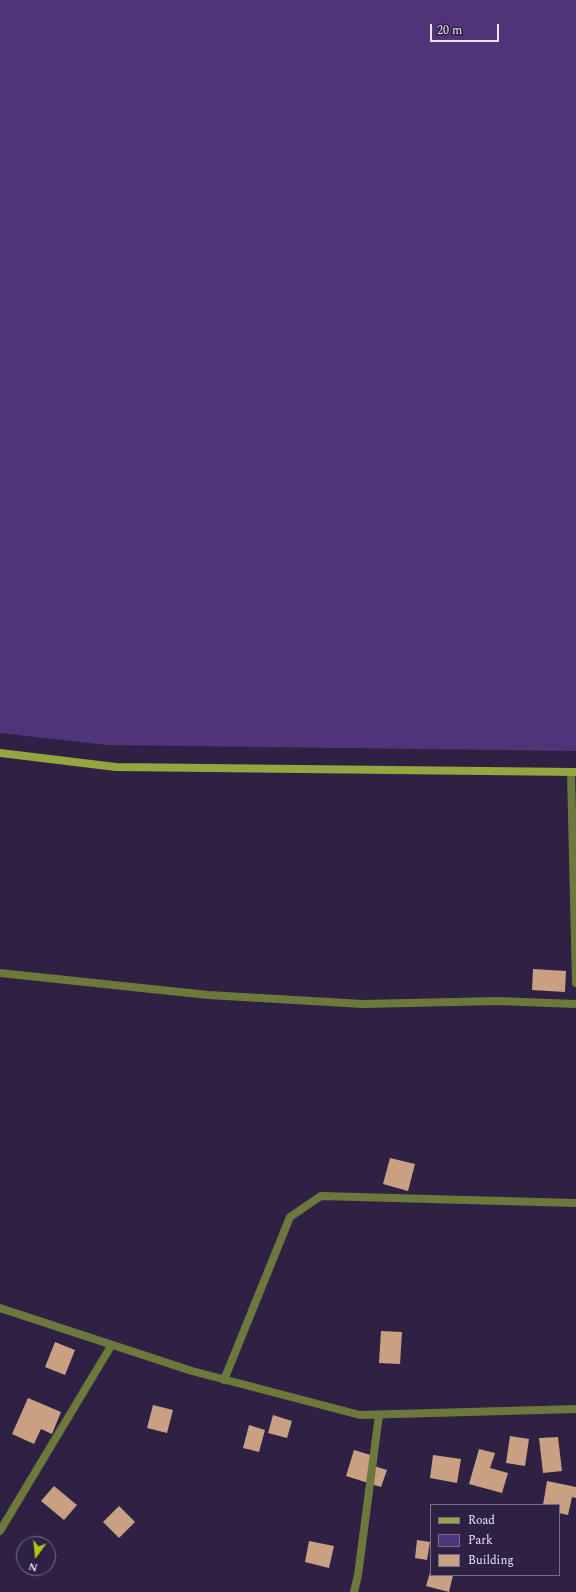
<!DOCTYPE html>
<style>
body{margin:0}
#map{position:relative;width:576px;height:1592px;overflow:hidden;background:#2e2144;font-family:Spectral,serif}
canvas{display:block}
.legend{position:absolute;left:430px;top:1504px;width:130px;height:72px;box-sizing:border-box;background:#2e2144;border:1px solid #796e8d;margin:0;padding:5px 7px;list-style:none;font-size:12px;color:#e9e2fa}
.legend li{display:flex;align-items:center;gap:8px;height:20px}
.legend b{width:20px;border:1px solid #796e8d}
.north{position:absolute;left:16px;top:1536px;width:40px;height:40px;box-sizing:border-box;background:#2e2144;border:1px solid #796e8d;border-radius:50%;rotate:195deg;font-size:11px;font-weight:700;line-height:16px;text-align:center;color:#e9e2fa}
.north::after{content:'';display:block;margin:auto;width:14px;height:18px;background:#acc612;clip-path:polygon(50% 0,100% 100%,50% 72%,0 100%)}
.scale{position:absolute;left:430px;top:24px;width:69px;height:18px;box-sizing:border-box;border:2px solid #e9e2fa;border-top:0;padding-left:5px;font-size:12px;line-height:14px;white-space:nowrap;color:#e9e2fa;-webkit-text-stroke:3px #2e2144;paint-order:stroke}
</style>
<div id="map">
<canvas width="576" height="1592"></canvas>
<ul class="legend">
<li><b style="height:5px;background:#93a63f"></b>Road</li>
<li><b style="height:11px;background:#4f3479"></b>Park</li>
<li><b style="height:11px;background:#c9a182"></b>Building</li>
</ul>
<div class="north">N</div>
<div class="scale">20 m</div>
</div>
<script>
const c = document.querySelector('canvas').getContext('2d');
c.lineJoin = 'round';
function fill(path, color) { c.fillStyle = color; c.fill(path, 'evenodd'); }
function strokePath(path, color, width, dash) { c.strokeStyle = color; c.lineWidth = width; c.lineCap = dash ? 'butt' : 'round'; c.setLineDash(dash || []); c.stroke(path); }
fill(new Path2D(`
 M0 0H576V751L107 745 0 733Z`), '#4f3479');
fill(new Path2D(`
 M533 969 566 971 565 992 532 990Z
 M390 1158 415 1164 408 1191 383 1184Z
 M381 1331 402 1332 400 1364 379 1363Z
 M55 1342 75 1350 65 1375 45 1367Z
 M28 1398 61 1412 52 1434 41 1429 34 1444 12 1434Z
 M153 1405 173 1410 167 1433 147 1428Z
 M273 1415 292 1421 287 1438 268 1433Z
 M249 1425 265 1430 259 1452 243 1448Z
 M510 1436 529 1439 525 1466 506 1463Z
 M558 1437 562 1471 543 1473 539 1438Z
 M479 1449 495 1453 490 1468 508 1473 502 1493 469 1484Z
 M354 1450 374 1456 371 1465 387 1470 381 1487 346 1476Z
 M433 1455 461 1459 457 1483 430 1478Z
 M547 1481 576 1487V1498L572 1497 568 1515 559 1513V1505H543Z
 M54 1486 77 1505 64 1520 41 1501Z
 M119 1506 135 1522 119 1538 103 1522Z
 M417 1540 430 1542 427 1560 415 1558Z
 M309 1541 334 1546 329 1568 305 1562Z
 M431 1569V1575H453L449 1592 426 1586Z`), '#c9a182');
strokePath(new Path2D(`
 M571 772 576 983
 M0 973 208 995 363 1004 497 1001 576 1004
 M0 1308 192 1371 360 1415 576 1409
 M224 1380 290 1217 321 1196 576 1203
 M0 1531 111 1346
 M354 1592 358 1575 379 1415`), '#6d793c', 8);
strokePath(new Path2D(`
 M0 753 116 767 576 772`), '#93a63f', 8);
</script>
